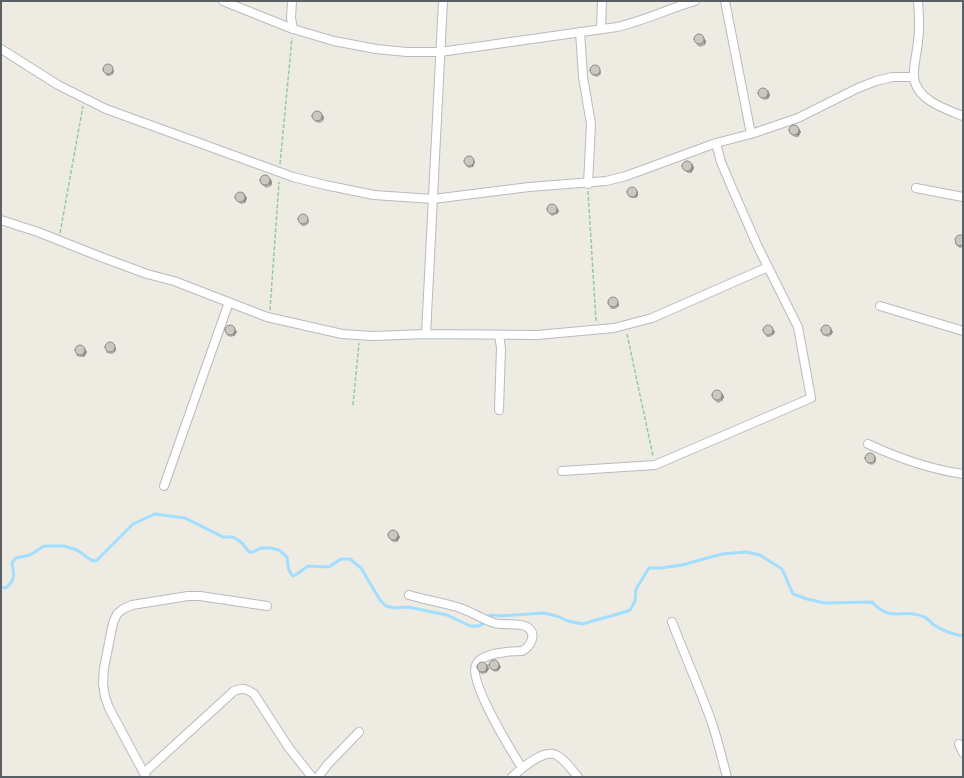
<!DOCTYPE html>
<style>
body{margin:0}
#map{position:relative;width:964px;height:778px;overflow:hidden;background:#eeebe2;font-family:"PT Sans",sans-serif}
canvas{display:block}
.frame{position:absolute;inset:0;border:2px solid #5a6064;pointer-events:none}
</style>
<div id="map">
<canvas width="964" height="778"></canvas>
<div class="frame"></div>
</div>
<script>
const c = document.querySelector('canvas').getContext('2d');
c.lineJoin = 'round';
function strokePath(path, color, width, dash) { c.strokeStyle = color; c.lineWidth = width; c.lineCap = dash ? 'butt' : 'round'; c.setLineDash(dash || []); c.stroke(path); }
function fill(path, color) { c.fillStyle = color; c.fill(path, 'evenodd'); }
strokePath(new Path2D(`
 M1 587 6 588C16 579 14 575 12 563L16 558 30 555 44 546H64L77 550 91 560 96 561 133 524 155 514 185 518 223 537H233L238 540 243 544 249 552H253L261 548H270L279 550 287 557C288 563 287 571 293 576L297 574 308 566 329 567 341 559H350L361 568 380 600 386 606 395 608 408 607 447 615 470 626H478L483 624
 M487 617 492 615 500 616 544 613 557 616 568 621 582 624 618 614 630 610 635 601 636 589 649 568H661L682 565 722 554 746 552 760 555 782 569 793 594 807 599 825 603 872 602C892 624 903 607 924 617 928 618 931 623 934 625 943 631 952 634 963 636`), '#a2deff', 3);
const street = new Path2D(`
 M223 1 293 29 334 41 376 49 407 52H440L617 27C643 21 668 9 695 1
 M292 1 291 18 293 29
 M443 1 426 334 537 335 614 328 652 318 768 267
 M725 1 751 134
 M918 1C919 14 920 28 918 41 917 53 913 67 914 78 917 100 945 109 963 116
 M601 29 602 1
 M580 32 583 77 591 124 588 184
 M1 49 58 85 106 109 293 177 325 185 374 195 433 199 529 187 606 181 626 176 716 143 751 134 798 118 858 88 876 81 892 77H914
 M916 188 963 197
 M1 220 38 232 101 257 147 274 174 281 267 317 342 334 372 336 426 334
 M880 306 963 331
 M499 410 501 348 499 335
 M868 444C898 458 929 469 963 474
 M562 471 655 465 811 398 798 327 758 247 732 188 721 162 716 143
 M164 486 229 302
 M409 595C426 600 444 603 460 608 472 612 482 619 494 623 504 626 519 622 527 627 538 634 530 647 522 651 510 651 481 653 476 665 468 681 512 752 522 768
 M672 622C685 656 700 689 712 723 718 741 722 759 727 777
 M959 744 963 753
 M144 773 234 691C243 687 247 689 254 694L289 748 312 777
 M146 777 109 708 105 697 103 684 104 668 113 623 117 614 123 609 132 605 188 596H200L267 606
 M318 777 328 764 359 732
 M512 777C522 768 545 747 558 756 566 761 572 770 578 777`);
strokePath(street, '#b7bbc0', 10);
strokePath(new Path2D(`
 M280 164 292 38
 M588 191 596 321
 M60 233 83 106
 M270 310 279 182
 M627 334 653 456
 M353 405 359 343`), '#95ca9f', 1.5, [4, 2]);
strokePath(street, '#fff', 8);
fill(new Path2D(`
 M706 41 705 45 700 47 697 45 696 43Z
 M102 70 114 71 113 74 110 76H107Z
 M601 72 600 75 597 77 592 75 591 74Z
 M770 95 768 99 764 100 761 98 760 97Z
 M312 116 324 117 323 121 320 123 316 122Z
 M799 129 801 132 798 137H795L789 133Z
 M475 162 473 167 469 168 466 166 465 164Z
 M693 165 694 168 691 173H688L682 168Z
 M271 179 272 182 271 186 266 188 260 183Z
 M638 192V195L636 198H631L627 194Z
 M247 198 245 203 241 204 238 202 237 200Z
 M556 206 559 211 557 214 552 216 547 211Z
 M309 219V223L305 226H302L298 221Z
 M963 236V247L960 248 957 246 956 244Z
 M607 303 619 304 618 307 615 309H611Z
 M763 331 775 332 773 335 770 337H767Z
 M237 332 234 336 230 337 227 335 226 334Z
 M833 332 831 335 828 337 823 335 822 334Z
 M115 346 116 349 115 352 112 354 107 353 106 351Z
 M85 349 87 352 84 357H80L77 356 76 354Z
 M723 394 724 397 722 401 718 403 712 398Z
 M875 456 876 459 875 463 872 465 867 463 866 461Z
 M397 532 400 537 397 542H393L388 537Z
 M487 664 489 669 486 673 483 674 480 673 478 671Z
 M501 667 498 671 495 672 492 670 491 669Z`), '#afaba6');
fill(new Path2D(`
 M702 35 706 41 705 45 704 43Z
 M111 65 114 71 113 74 112 73Z
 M598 65 601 72 600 75 599 73Z
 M768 90 770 95 768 99 766 97Z
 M320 111 324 117 323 121 322 119Z
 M798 127 801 132 798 137 797 135Z
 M473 158 475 162 473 167 471 165Z
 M692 163 694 168 691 173 690 171Z
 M269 177 272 182 271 186 269 184Z
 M637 190 638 192V195L636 198 635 196Z
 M243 192 247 198 245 203 243 201Z
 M556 206 559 211 557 214 556 213Z
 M616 298 619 304 618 307 617 306Z
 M233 326 237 332 234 336 233 335Z
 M772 327 775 332 773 335 772 334Z
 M830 327 833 332 831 335 830 333Z
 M114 344 116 349 115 352 114 351Z
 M84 347 87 352 84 357 83 355Z
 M721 392 724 397 722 401 721 399Z
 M874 454 876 459 875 463 874 461Z
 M397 532 400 537 397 542 396 540Z
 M497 661 501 667 498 671 497 670Z
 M487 664 489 669 486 673 485 672Z`), '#8e8b87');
const building = new Path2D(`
 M694 39a5 5 0 1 1 10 0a5 5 0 1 1-10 0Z
 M103 69a5 5 0 1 1 10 0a5 5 0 1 1-10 0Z
 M590 70a5 5 0 1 1 10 0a5 5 0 1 1-10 0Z
 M758 93a5 5 0 1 1 10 0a5 5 0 1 1-10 0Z
 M312 116a5 5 0 1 1 10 0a5 5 0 1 1-10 0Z
 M789 130a5 5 0 1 1 10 0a5 5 0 1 1-10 0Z
 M464 161a5 5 0 1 1 10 0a5 5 0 1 1-10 0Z
 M682 166a5 5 0 1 1 10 0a5 5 0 1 1-10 0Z
 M260 180a5 5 0 1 1 10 0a5 5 0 1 1-10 0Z
 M627 192a5 5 0 1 1 10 0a5 5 0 1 1-10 0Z
 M235 197a5 5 0 1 1 10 0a5 5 0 1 1-10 0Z
 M547 209a5 5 0 1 1 10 0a5 5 0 1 1-10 0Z
 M298 219a5 5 0 1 1 10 0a5 5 0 1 1-10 0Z
 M961 235 963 236V245L959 246 956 244 955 239 957 236Z
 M608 302a5 5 0 1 1 10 0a5 5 0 1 1-10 0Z
 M821 330a5 5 0 1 1 10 0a5 5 0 1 1-10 0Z
 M763 330a5 5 0 1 1 10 0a5 5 0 1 1-10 0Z
 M225 330a5 5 0 1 1 10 0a5 5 0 1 1-10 0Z
 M105 347a5 5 0 1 1 10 0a5 5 0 1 1-10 0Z
 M75 350a5 5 0 1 1 10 0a5 5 0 1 1-10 0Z
 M712 395a5 5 0 1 1 10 0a5 5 0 1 1-10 0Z
 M865 458a5 5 0 1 1 10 0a5 5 0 1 1-10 0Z
 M388 535a5 5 0 1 1 10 0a5 5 0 1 1-10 0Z
 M489 665a5 5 0 1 1 10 0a5 5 0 1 1-10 0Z
 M477 667a5 5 0 1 1 10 0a5 5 0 1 1-10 0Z`);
fill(building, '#cbc7c1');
strokePath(building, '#8e8b87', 1);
</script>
